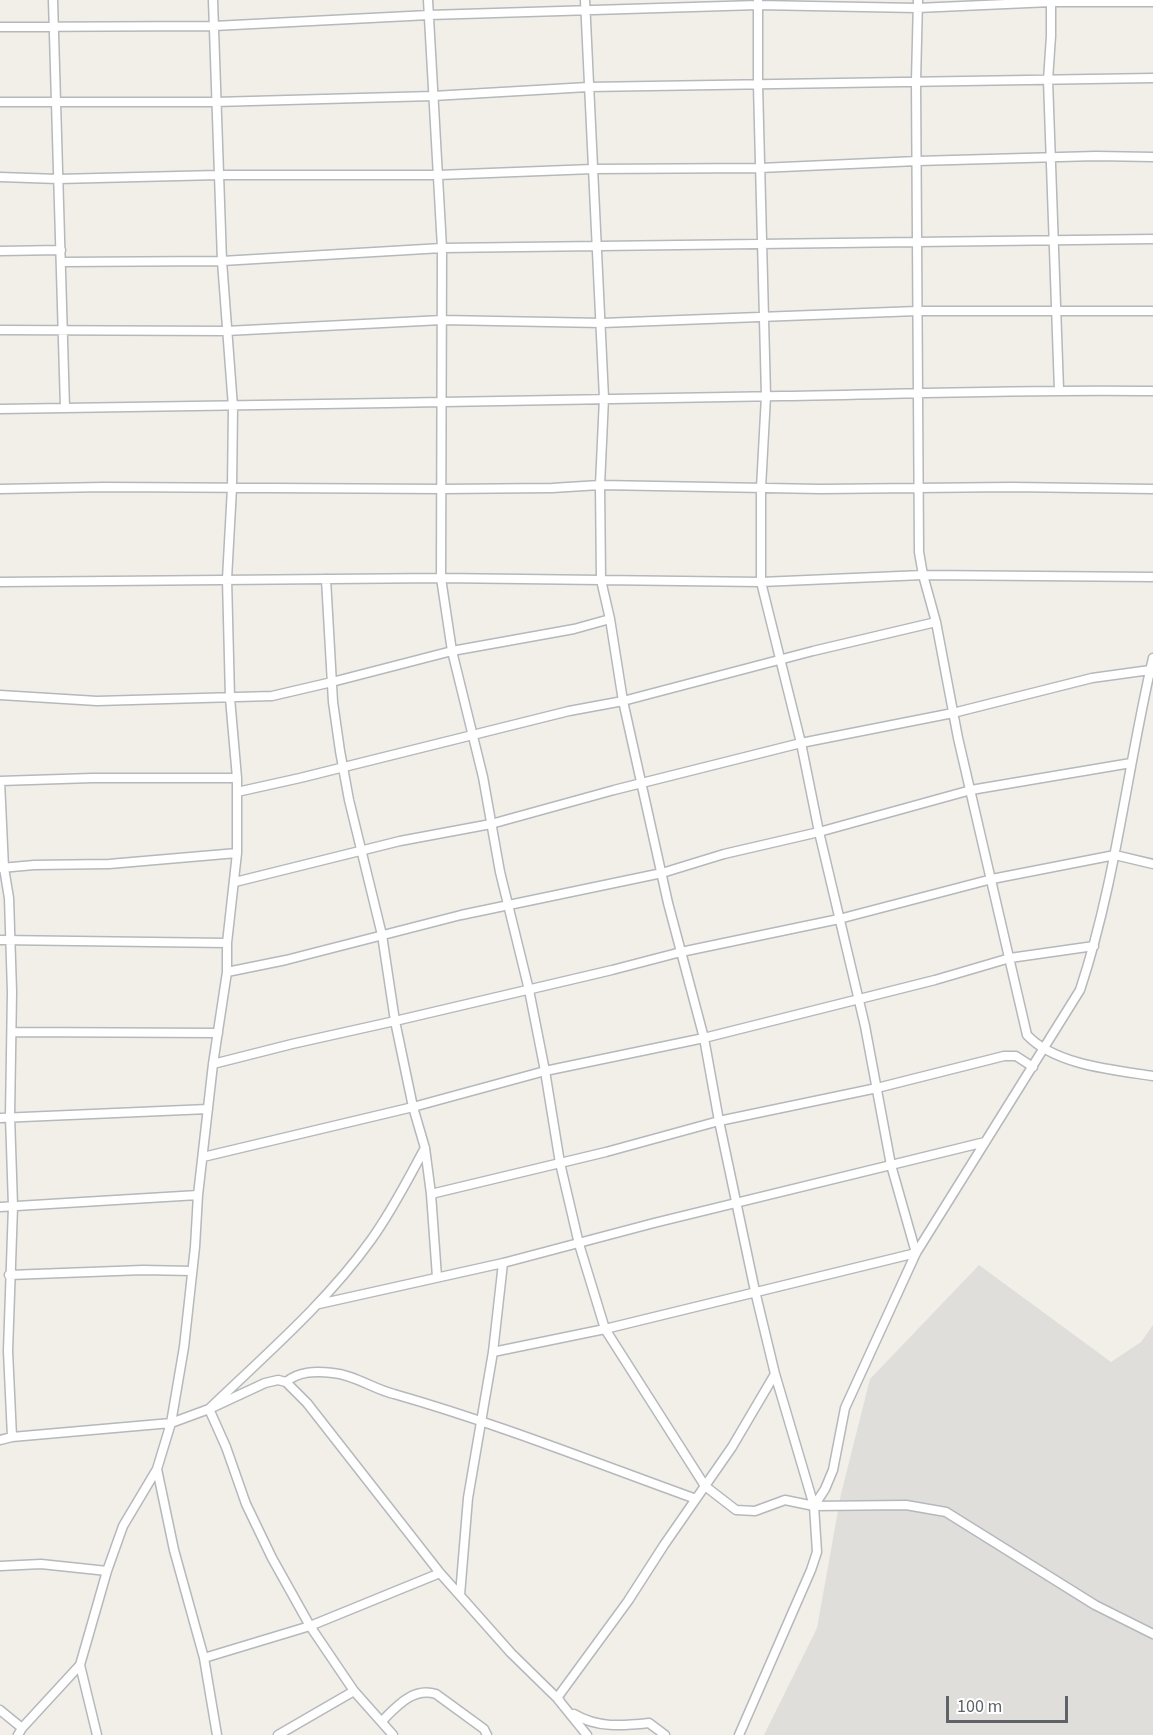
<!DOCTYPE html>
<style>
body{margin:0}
#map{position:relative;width:1153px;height:1735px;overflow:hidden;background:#f1efe8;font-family:"Source Sans 3",sans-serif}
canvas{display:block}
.scale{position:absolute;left:946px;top:1696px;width:122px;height:27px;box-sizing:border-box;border:3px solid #5f6368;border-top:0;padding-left:8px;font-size:18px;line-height:21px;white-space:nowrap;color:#5f6368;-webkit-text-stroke:4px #fff;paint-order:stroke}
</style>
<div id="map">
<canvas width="1153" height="1735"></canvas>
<div class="scale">100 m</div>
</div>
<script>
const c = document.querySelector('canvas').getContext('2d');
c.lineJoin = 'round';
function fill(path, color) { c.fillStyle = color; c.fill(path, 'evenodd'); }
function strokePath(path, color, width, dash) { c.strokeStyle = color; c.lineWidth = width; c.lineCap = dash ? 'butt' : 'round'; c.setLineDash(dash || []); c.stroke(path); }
fill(new Path2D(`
 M979 1265 1111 1362 1141 1342 1153 1325V1735H764L817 1628 841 1494 870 1379Z`), '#e0deda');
const minor = new Path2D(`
 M53 0 65 408
 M213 0 222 261 233 407 232 488 227 579 230 698 237 778V853L227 943V972L213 1064 198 1195 195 1247 184 1347 171 1423 157 1469 174 1550 204 1658 217 1735
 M428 0 442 248 441 578 452 651 483 777 500 872 529 990 545 1071 560 1163 579 1244 605 1329 705 1486 736 1510 755 1511 785 1500 814 1506 906 1505 946 1512 1095 1605 1153 1634
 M585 0 604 398 600 485 601 580 610 619 623 701 668 903 704 1038 719 1121 755 1291 775 1374 814 1506
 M918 0 916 81 919 552 923 575 936 622 958 738 1027 1035C1055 1065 1114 1070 1153 1076
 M1051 0V36L1048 80 1059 390
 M0 27 214 26 429 15 758 5 917 8 1051 2H1153
 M0 102H215L433 96 588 87 1153 78
 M0 177 58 179 218 175H438L593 169 760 168 917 161 1096 156 1153 157
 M0 251 61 250
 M61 262 222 261 442 248 1153 239
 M0 330 226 331 442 320 602 323 917 311H1153
 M0 409C261 406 521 400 782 396 906 394 1029 389 1153 391
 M0 489 104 487 442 489 552 488 600 485 821 489 1012 487 1153 489
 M326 579 333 702 340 751 349 800 382 935 395 1021 413 1107 425 1148 431 1194 437 1277
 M0 582 441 578 761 582 923 575 1153 577
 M0 695 97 701 272 696 332 682 452 651 574 629 610 619
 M0 781 4 868 9 898 12 992 10 1116 13 1206 8 1351 12 1437
 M0 781 92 778H237
 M237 792 300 778 569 711 623 701 813 651 936 622
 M1 868 34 865 109 864 237 853
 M235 882 400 841 491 824 614 790 801 743 953 713 1092 678 1150 670 1153 673
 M0 940 227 943
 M227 972 286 960 461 915 662 873 724 854 819 832 971 790 1131 763
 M12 1032 218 1033
 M213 1064 292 1044 395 1021 612 970 681 952 839 919 992 879 1115 855 1153 864
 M0 1118 208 1109
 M203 1157 413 1107 545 1071 704 1038 935 980 1010 958 1094 946
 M431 1194 606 1152 719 1121 877 1088 1004 1056H1016L1033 1067
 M0 1207 198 1195
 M9 1275 143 1270 192 1271
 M319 1304 503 1263 654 1223 985 1142
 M493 1352 605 1329 916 1253 891 1165 865 1026 819 832 801 743 761 582V488L766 396 758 85V0
 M286 1382C299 1371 316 1371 333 1373 355 1375 373 1389 394 1394 496 1423 596 1463 696 1499
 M0 1440 12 1437 171 1423 209 1409 265 1383 278 1380 286 1382 307 1403 440 1573 511 1653 557 1698 587 1735
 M0 1566 41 1564 107 1571
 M460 1595 468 1498 493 1352 503 1263
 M204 1658 310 1626 440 1573
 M80 1665 97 1735
 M560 1701 557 1698 628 1601 664 1545 732 1447 775 1374
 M0 1710 22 1728
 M574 1714C597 1728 622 1726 649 1723L665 1735
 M382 1721C397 1706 413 1687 436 1694L484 1729 487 1735
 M18 1735 22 1728 80 1665 107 1571 123 1526 157 1469
 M278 1735 354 1691
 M393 1735 354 1691 310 1626 272 1558 246 1504 226 1447 209 1409C265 1355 326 1303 371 1240 392 1211 408 1179 425 1148
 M739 1735 811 1570 817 1552 814 1506 825 1489 833 1470 845 1408 916 1253 1080 990C1116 882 1127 768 1153 658`);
strokePath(minor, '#b5b8bc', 11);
strokePath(minor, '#fff', 8);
</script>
